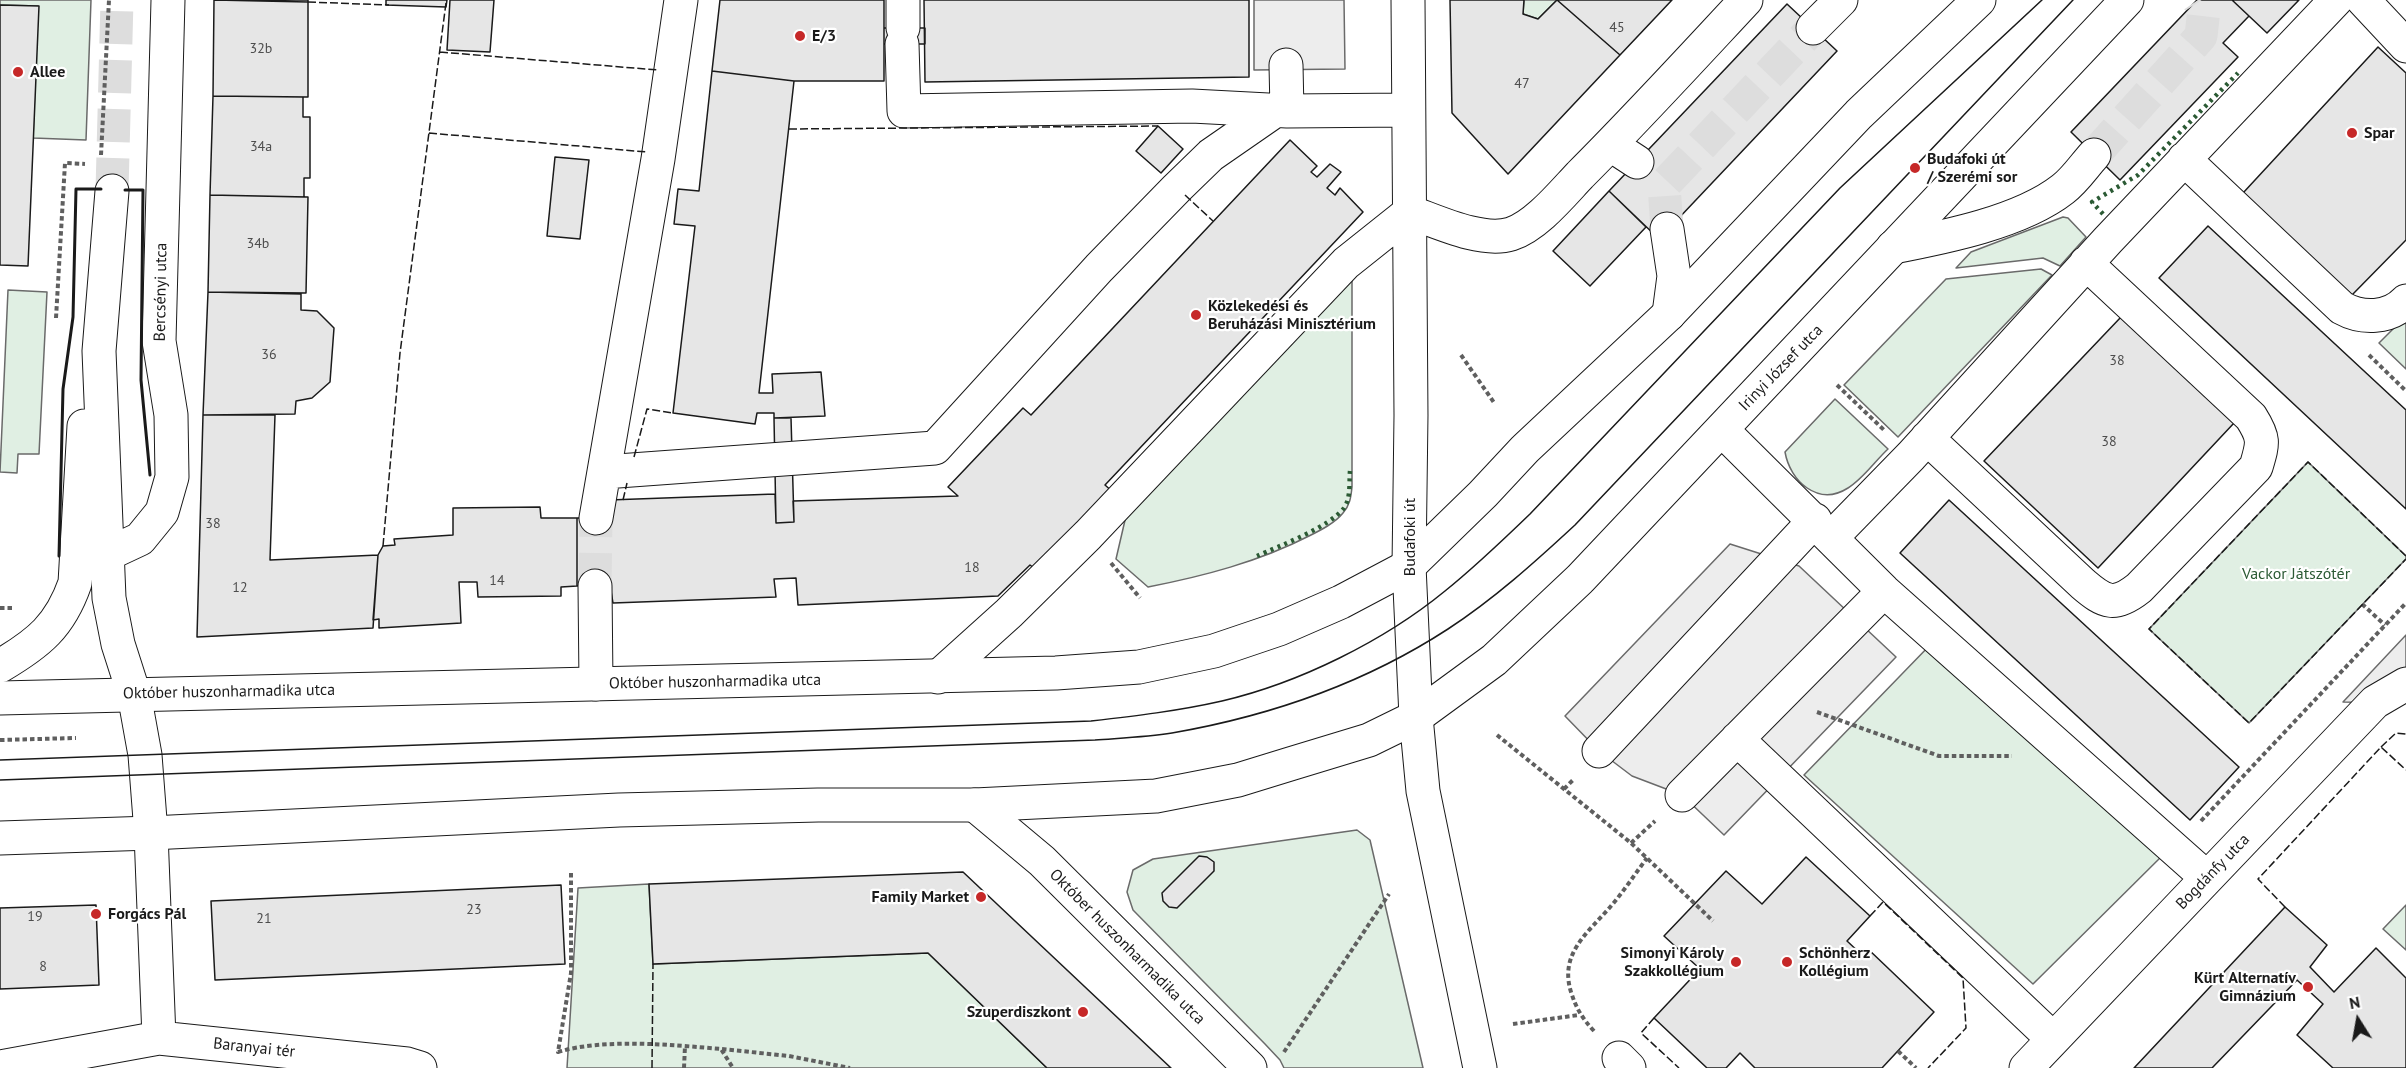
<!DOCTYPE html>
<meta charset="utf-8">
<style>
body{margin:0}
#map{position:relative;width:2406px;height:1068px;overflow:hidden;background:#fff;font-family:"PT Sans",sans-serif}
canvas{display:block}
.north{position:absolute;left:2328px;top:990px;width:60px;height:60px;-webkit-text-stroke:4px #fff;paint-order:stroke;rotate:349deg;font-size:16px;font-weight:700;line-height:24px;text-align:center;color:#1a1a1a}
.north::after{content:'';display:block;margin:auto;width:21px;height:27px;background:#1a1a1a;clip-path:polygon(50% 0,100% 100%,50% 72%,0 100%)}
</style>
<div id="map">
<canvas width="2406" height="1068"></canvas>
<div class="north">N</div>
</div>
<script>
const c = document.querySelector('canvas').getContext('2d');
c.lineJoin = 'round';
function fill(path, color) { c.fillStyle = color; c.fill(path, 'evenodd'); }
function strokePath(path, color, width, dash) { c.strokeStyle = color; c.lineWidth = width; c.lineCap = dash ? 'butt' : 'round'; c.setLineDash(dash || []); c.stroke(path); }
function write(font, color, halo, rows, align = 'center') {
  c.font = font + ' "PT Sans",sans-serif'; c.lineWidth = 4.5; c.setLineDash([]); c.textBaseline = 'middle'; c.strokeStyle = halo; c.fillStyle = color; for (const [text, x, y, turn = 0] of rows) {
    c.save(); c.translate(x, y); c.rotate((+turn || 0) * Math.PI / 180); c.textAlign = isNaN(turn) ? turn : align; if (halo) c.strokeText(text, 0, 0); c.fillText(text, 0, 0); c.restore();
  }
}
const green = new Path2D(`
 M0 0H91L86 140 33 138 38 6 0 5Z
 M1524 0H1557L1538 19 1523 14Z
 M2063 217 2068 218 2086 237 2060 266 2043 258 1956 268 1971 252Z
 M2041 269 2052 275 1898 437 1844 385 1946 279Z
 M1352 276V487C1351 497 1350 505 1343 513 1335 523 1321 530 1309 536 1258 562 1204 576 1148 587L1116 559 1129 503Z
 M8 290 47 292 39 454H18L17 473 0 472Z
 M2406 316V369L2379 343Z
 M1835 399 1888 449C1875 461 1863 479 1848 488 1818 507 1790 481 1785 452Z
 M2308 462 2406 556V559L2249 723 2149 629Z
 M1932 643 2165 853 2033 984 1804 775Z
 M1357 830 1370 840 1423 1068H1284L1280 1060 1265 1044 1133 910 1127 892 1133 870 1153 859Z
 M649 884 653 964 928 953 1047 1068H567L578 888Z
 M2406 905V950L2383 929Z`);
fill(green, '#e0efe3');
strokePath(green, '#6a6a6a', 1.5);
const parking = new Path2D(`
 M1254 0H1344L1345 69 1254 70Z
 M1730 544 1799 566 1896 657 1724 835 1682 795 1632 776 1599 751 1565 716Z
 M2406 635V703L2343 702Z`);
fill(parking, '#ededed');
strokePath(parking, '#6a6a6a', 1.5);
const building = new Path2D(`
 M214 0H308V2Z
 M214 0 308 2V97L213 96Z
 M386 0H447L446 7 386 5Z
 M450 0H494L490 52 447 50Z
 M720 0H884V81H794L712 71Z
 M924 0H1249V77L925 82Z
 M1450 0H1524L1523 14 1538 19 1557 0 1620 55 1508 174 1452 113Z
 M1557 0H1672L1620 55Z
 M2197 0H2232L2249 16 2223 43 2238 57 2120 180 2071 132Z
 M2232 0H2299L2267 33Z
 M1787 4 1837 51 1659 239 1609 191Z
 M0 5 39 6 28 266 0 265Z
 M884 28H925V44H884Z
 M2378 47 2406 73V240L2351 296 2243 193Z
 M712 71 794 81 759 393H773L772 374 821 372 825 416 774 418V413H757L755 424 673 413 695 226 674 224 678 189 699 191Z
 M213 96 303 97V117H310V178H304V197L210 195Z
 M1158 126 1183 149 1161 173 1136 151Z
 M1290 140 1317 166 1311 172 1317 177 1330 164 1341 172 1327 188 1335 195 1340 188 1363 212 1105 485 1114 493 1039 572 1030 565 998 596 798 605 796 578 774 579 776 597 613 603 610 585 577 586V518H609V500L775 494 776 523 794 522 793 501 958 496 948 487 1023 408 1031 415Z
 M555 157 589 160 580 239 547 236Z
 M1609 191 1646 227 1590 286 1553 251Z
 M210 195 308 197 306 293 208 292Z
 M2208 226 2406 410V509L2159 278Z
 M208 292 301 294V310L317 311 334 328 330 382 312 398 296 401 295 414 203 415Z
 M2121 317 2234 423 2098 568 1984 461Z
 M203 415H275L270 560 378 555 373 628 197 637Z
 M774 418H791L794 522 776 523Z
 M1949 500 2239 767 2190 820 1900 553Z
 M540 507 541 518H577V586L561 587V596L478 597 477 582H459L461 623 379 628V619L373 620 378 555 383 546 395 545 394 539 453 535V508Z
 M1199 856 1207 857 1214 862V871L1177 908 1169 907 1163 901 1162 893Z
 M1806 857 1870 916 1847 941 1862 955 1868 949 1934 1012 1882 1068H1755L1740 1053 1726 1068H1707L1654 1018 1700 969 1664 936 1726 871 1762 904Z
 M963 872 1171 1068H1047L928 953 653 964 649 884Z
 M561 885 565 964 215 980 211 901Z
 M96 905 99 985 0 989V908Z
 M2285 907 2327 945 2310 967 2334 992 2376 948 2406 978V1068H2333L2297 1035 2323 1004 2297 980 2212 1068H2134Z`);
fill(building, '#e6e6e6');
strokePath(building, '#1a1a1a', 1.5);
strokePath(new Path2D(`
 M2094 155 2201 36 2204 9 2198 0
 M112 191 117 0
 M1667 229 1664 185 1813 28
 M595 586 596 518`), '#ddd', 33, [33, 16]);
const minor = new Path2D(`
 M1408 0 1411 415 1409 566 1416 717 1423 791 1480 1068
 M2363 0 2406 46
 M903 28V0
 M1813 28 1841 0
 M902 44 904 111 1192 106 1287 111 1408 110
 M1286 65 1287 111
 M1611 145 1637 162
 M2184 159 2342 308C2362 319 2389 319 2406 301
 M112 191 99 351 109 598 118 644 134 694 145 755 151 833 159 1038
 M1410 212C1438 222 1482 243 1511 234 1536 226 1562 194 1580 175 1637 118 1691 59 1746 0
 M1667 229 1674 276 1669 314
 M1893 247C1945 237 2021 222 2063 189 2075 180 2084 166 2094 155
 M1722 430 1884 591 2207 878
 M1927 438 2083 584C2105 603 2115 607 2139 588L2256 467C2263 443 2265 439 2251 417L2086 263
 M604 472 935 448 1099 268 1177 188 1211 155 1276 110
 M596 518 658 159 681 0
 M1832 537 1911 456 2108 240 2336 0
 M108 554 140 539 162 512 172 477 171 415 159 341 168 0
 M595 586 596 684
 M0 666C39 643 60 626 75 583L84 426
 M938 677 1009 613 1088 535 1346 263 1410 212
 M1737 739 2053 1039
 M1599 751 1815 520
 M1682 795 1884 591
 M975 805 1042 861 1250 1068
 M1619 1058 1629 1068
 M0 1067 159 1038 407 1064 420 1068
 M2026 1068 2375 702 2406 684`);
const major = new Path2D(`
 M0 698 1056 673 1139 667 1214 651 1279 629 1341 602 1409 566 1483 494 1525 449 1669 314 1859 114 1979 0
 M0 838 151 833 619 810 818 805H975L1156 796 1238 780 1290 764 1369 740 1416 717 1494 660 1580 579 2127 0`);
strokePath(minor, '#1a1a1a', 35);
strokePath(major, '#1a1a1a', 35);
strokePath(new Path2D(`
 M101 155 109 0
 M56 318 65 163 85 164
 M1461 355 1495 404
 M2369 355 2406 391
 M1837 385 1884 430
 M1111 563 1140 598
 M2362 604 2385 625
 M0 608H15
 M1817 712 1939 756H2012
 M1497 735 1631 843 1713 921
 M0 740 76 738
 M1564 789 1574 779
 M2201 821 2406 603
 M1631 843 1655 821
 M571 873V973L558 1052C604 1038 673 1045 721 1049L733 1068
 M1513 1024 1579 1015
 M1594 1031C1582 1018 1576 1008 1571 992 1559 953 1588 933 1611 906 1624 891 1635 874 1647 858
 M722 1049 789 1056 850 1068
 M1898 1051 1916 1068
 M1284 1052 1389 894
 M684 1068 685 1046`), '#5f5f5f', 4, [4.5, 3]);
strokePath(minor, '#fff', 33);
strokePath(major, '#fff', 33);
strokePath(new Path2D(`
 M0 760 1091 721C1135 716 1178 711 1222 701 1299 683 1384 641 1445 591 1475 567 1502 541 1530 514L1840 188 2042 0
 M0 780 1095 740C1121 738 1147 737 1172 733 1270 716 1365 683 1448 629 1494 599 1535 562 1575 525L2073 0`), '#1a1a1a', 1.5);
strokePath(new Path2D(`
 M2103 214 2092 202 2138 175 2238 73
 M1257 556C1279 546 1330 527 1344 508 1351 498 1349 483 1350 471`), '#2b5a34', 4.5, [3, 4.5]);
strokePath(new Path2D(`
 M308 2 389 5
 M440 52 658 70
 M789 129 1158 126
 M429 133 647 152
 M1185 195 1213 221
 M634 457 647 409 673 413
 M623 500 627 483
 M383 546 400 353 446 3
 M2406 556 2308 462 2149 629 2249 723 2406 559
 M2381 747 2396 733 2406 734
 M2285 907 2258 879 2381 747 2406 770
 M1870 916 1883 902 1963 978 1966 1028 1928 1068
 M1654 1018 1641 1033 1679 1068
 M652 1068 653 964`), '#1a1a1a', 1.5, [8, 3]);
strokePath(new Path2D(`
 M125 190H143L141 380 150 475
 M59 556 63 389 73 317 76 189H101`), '#1a1a1a', 3);
for (const [x, y, r, color] of [
 [800,36,6,"#c62828"],
 [18,72,6,"#c62828"],
 [2352,133,6,"#c62828"],
 [1915,168,6,"#c62828"],
 [1196,315,6,"#c62828"],
 [981,897,6,"#c62828"],
 [96,914,6,"#c62828"],
 [1736,962,6,"#c62828"],
 [1787,962,6,"#c62828"],
 [2308,987,6,"#c62828"],
 [1083,1012,6,"#c62828"]
]) { const dot = new Path2D(); dot.arc(x, y, r, 0, 2 * Math.PI); c.fillStyle = color; c.fill(dot); strokePath(dot, '#fff', 2); }
write('14px', '#4d4d4d', null, [
 ["45",1617,28],
 ["32b",261,49],
 ["47",1522,84],
 ["34a",261,147],
 ["34b",258,244],
 ["36",269,355],
 ["38",2117,361],
 ["38",2109,442],
 ["38",213,524],
 ["18",972,568],
 ["14",497,581],
 ["12",240,588],
 ["23",474,910],
 ["19",35,917],
 ["21",264,919],
 ["8",43,967]
]);
write('bold 16px', '#1a1a1a', '#fff', [
 ["E/3",812,36],
 ["Allee",30,72],
 ["Spar",2364,133],
 ["Budafoki út",1927,159],
 ["/ Szerémi sor",1927,177],
 ["Közlekedési és",1208,306],
 ["Beruházási Minisztérium",1208,324],
 ["Family Market",969,897,"right"],
 ["Forgács Pál",108,914],
 ["Simonyi Károly",1724,953,"right"],
 ["Szakkollégium",1724,971,"right"],
 ["Schönherz",1799,953],
 ["Kollégium",1799,971],
 ["Kürt Alternatív",2296,978,"right"],
 ["Gimnázium",2296,996,"right"],
 ["Szuperdiszkont",1071,1012,"right"]
], 'left');
write('16px', '#1a1a1a', '#fff', [
 ["Bercsényi utca",161,292,-89],
 ["Irinyi József utca",1781,368,-46],
 ["Budafoki út",1410,537,-90],
 ["Október huszonharmadika utca",715,682,-1],
 ["Október huszonharmadika utca",229,692,-1],
 ["Bogdánfy utca",2213,872,-46],
 ["Október huszonharmadika utca",1127,947,45],
 ["Baranyai tér",254,1048,6]
]);
write('16px', '#2b5a34', '#fff', [
 ["Vackor Játszótér",2296,574]
]);
</script>
